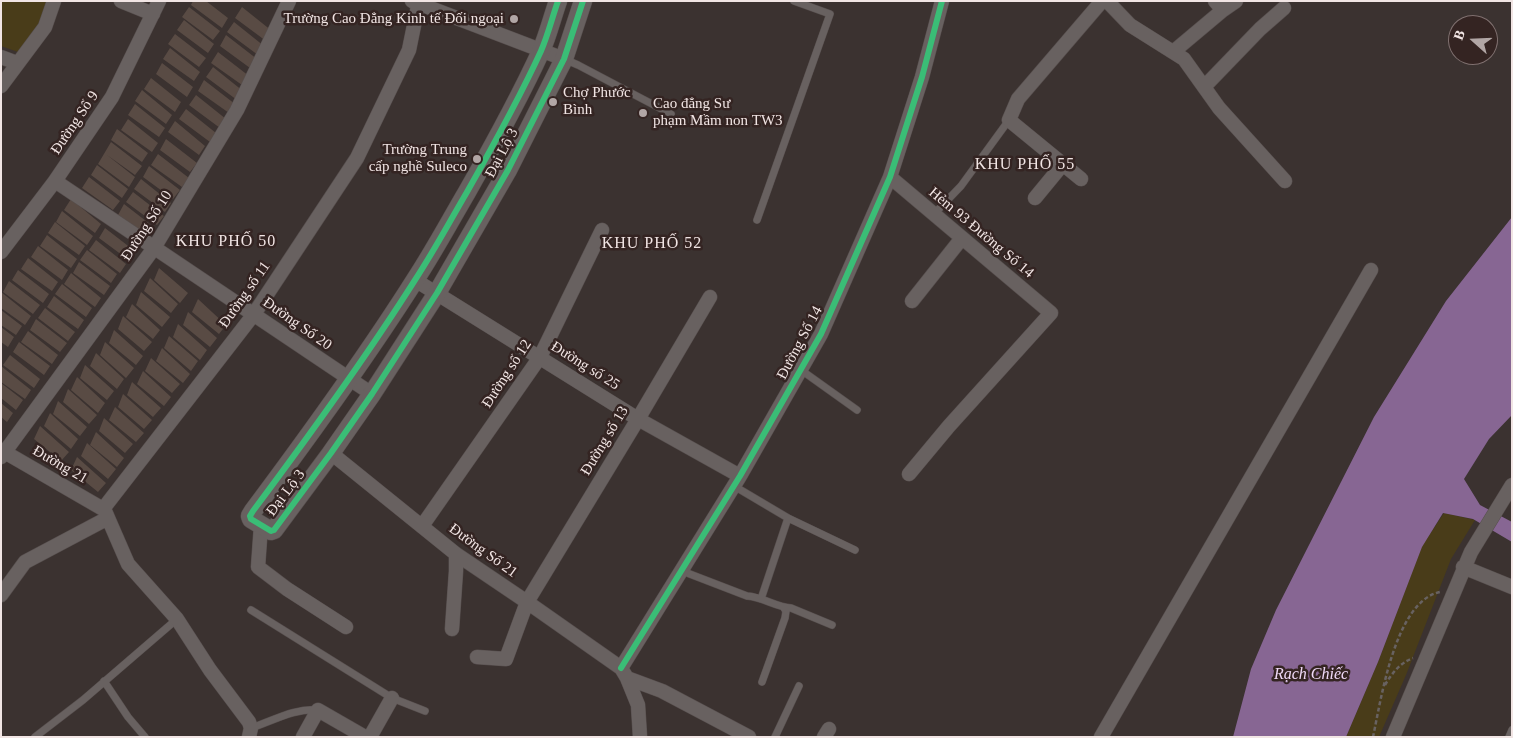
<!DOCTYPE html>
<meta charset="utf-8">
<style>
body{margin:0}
#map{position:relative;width:1513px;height:738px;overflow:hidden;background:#3b3230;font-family:"Times New Roman",serif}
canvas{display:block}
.frame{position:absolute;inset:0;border:2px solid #f1e5e4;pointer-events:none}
.north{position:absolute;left:1448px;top:15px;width:50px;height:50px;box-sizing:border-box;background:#342422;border:1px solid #807170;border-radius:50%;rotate:290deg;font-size:14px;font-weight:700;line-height:20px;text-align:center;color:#f1e5e4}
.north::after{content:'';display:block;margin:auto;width:18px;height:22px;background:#b1a6a5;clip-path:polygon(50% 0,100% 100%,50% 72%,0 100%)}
</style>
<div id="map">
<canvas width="1513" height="738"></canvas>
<div class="frame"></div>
<div class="north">B</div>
</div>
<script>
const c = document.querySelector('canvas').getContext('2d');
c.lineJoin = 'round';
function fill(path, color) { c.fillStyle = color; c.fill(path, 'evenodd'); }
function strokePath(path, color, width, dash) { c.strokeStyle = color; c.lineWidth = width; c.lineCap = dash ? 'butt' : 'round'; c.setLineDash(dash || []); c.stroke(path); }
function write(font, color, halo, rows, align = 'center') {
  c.font = font + ' "Times New Roman",serif'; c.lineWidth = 5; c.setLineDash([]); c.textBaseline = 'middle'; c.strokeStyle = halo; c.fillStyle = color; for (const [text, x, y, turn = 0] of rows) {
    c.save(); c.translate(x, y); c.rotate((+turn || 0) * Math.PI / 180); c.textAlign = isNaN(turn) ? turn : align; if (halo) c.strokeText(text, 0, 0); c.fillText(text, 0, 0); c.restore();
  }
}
fill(new Path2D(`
 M1 1H49L40 28 18 52 1 46Z
 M1444 513 1475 520 1451 559 1406 675 1379 737H1346L1378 662 1422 546Z`), '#493c19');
fill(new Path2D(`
 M1512 217V415L1489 439 1464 479 1480 505 1512 522V542L1473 519 1443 513 1422 547 1378 662 1346 737H1233L1251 669 1276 610 1374 417 1446 301Z`), '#876693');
fill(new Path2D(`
 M193 1H206L228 18 222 28 191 5Z
 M189 7 220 31 213 40 182 17Z
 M242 7 272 31 266 41 235 18Z
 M184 20 214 44 208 53 177 30Z
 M234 22 264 46 258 55 227 32Z
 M175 34 206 58 199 67 168 44Z
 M226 35 257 59 250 68 220 46Z
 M170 48 200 72 194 81 163 59Z
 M218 52 249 76 242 85 211 63Z
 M162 63 193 87 187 97 156 74Z
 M213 67 243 91 237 100 206 77Z
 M151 78 181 102 175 112 144 89Z
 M204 80 235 104 229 113 198 91Z
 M142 90 172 115 166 124 135 101Z
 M196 95 226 119 220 128 189 105Z
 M135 104 165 128 159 137 128 115Z
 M186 109 216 133 210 142 179 119Z
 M128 119 158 143 152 152 121 130Z
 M175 121 205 146 199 155 168 132Z
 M117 129 148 153 142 162 111 140Z
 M166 139 197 163 190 172 160 150Z
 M111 142 142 166 135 175 107 155 135 177 129 187 98 164Z
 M158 154 189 178 182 187 151 165Z
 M97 165 128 189 122 198 91 175Z
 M149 166 180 190 173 199 143 177Z
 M89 177 120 201 113 210 82 188Z
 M141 179 171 203 165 212 134 189Z
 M133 192 164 216 157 225 126 202Z
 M71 199 101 224 95 233 64 210Z
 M124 204 155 228 148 237 118 215Z
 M62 211 93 236 87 245 56 222Z
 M55 222 85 246 79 255 48 233Z
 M105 228 136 252 130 261 99 238Z
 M47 235 77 259 71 268 40 246Z
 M96 240 126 264 120 273 89 250Z
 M38 246 68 270 62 280 31 257Z
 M87 250 117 274 111 283 80 260Z
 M28 258 58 282 52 291 21 269Z
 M79 262 110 286 104 295 73 273Z
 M159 268 188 293 180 303 154 280Z
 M18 270 49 294 43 303 12 280Z
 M71 273 101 298 95 307 64 284Z
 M150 278 178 304 171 313 144 291Z
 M9 281 40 305 33 314 3 292Z
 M62 284 92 308 86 317 55 294Z
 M1 292 31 316 25 325 1 308Z
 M141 292 170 317 162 327 136 305Z
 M54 296 84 320 78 329 47 307Z
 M198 299 226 325 219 334 192 312Z
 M132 304 160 330 153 339 126 317Z
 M45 308 75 332 68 341 38 318Z
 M1 310 22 326 16 335 1 325Z
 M188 312 217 338 210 347 183 325Z
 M123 316 152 342 144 351 118 329Z
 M36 319 67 343 60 352 30 330Z
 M178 324 207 350 200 360 173 337Z
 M1 327 14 337 8 347 1 342Z
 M114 330 143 356 136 365 109 343Z
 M28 331 58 355 52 364 21 342Z
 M169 336 198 361 191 371 164 348Z
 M19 342 50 366 44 375 13 352Z
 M105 342 134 368 126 378 100 355Z
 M162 348 190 374 183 383 156 361Z
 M96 353 124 379 117 389 90 366Z
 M10 355 40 379 34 388 3 365Z
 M151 358 180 384 172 393 145 371Z
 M85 365 114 391 107 400 80 378Z
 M1 366 31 390 25 399 1 382Z
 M143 371 171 397 164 406 137 384Z
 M77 377 105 403 98 413 71 390Z
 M132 382 161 408 153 417 127 395Z
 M1 383 23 400 16 410 1 398Z
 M68 389 97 415 89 424 63 402Z
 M123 394 152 420 144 429 118 407Z
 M58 401 87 427 80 436 53 414Z
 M1 403 13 413 7 422 1 417Z
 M115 407 144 433 136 442 109 420Z
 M50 413 78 439 71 449 44 426Z
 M104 418 133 444 125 453 99 431Z
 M40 426 69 452 61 461 34 439Z
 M96 432 124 458 117 467 90 445Z
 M87 443 116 469 108 479 81 456Z
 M77 457 106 483 98 492 71 470Z`), '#594b44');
const service = new Path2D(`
 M564 59 578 65 671 114
 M934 214 961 186 1009 120
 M757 220 830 14 794 1
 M801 370 857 410
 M734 486 788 518 855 550
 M682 571 747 596C763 597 776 607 791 608L832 625
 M761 599 788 518
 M251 610 392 698 425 711
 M104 681 128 717 145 737
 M762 682 785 618 786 611 784 608
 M251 728C273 721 294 708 318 710
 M35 737 83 700 177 619
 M775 737 799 686
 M1509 737 1512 730`);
const minor = new Path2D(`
 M121 1 153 14
 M412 1 564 59
 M1107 1 1130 25 1184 59 1219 108 1285 181
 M1223 10 1236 1
 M1173 52 1223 10 1215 1
 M1 57 17 63
 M1 86 45 27 54 1
 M1204 87 1260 29 1284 8
 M890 177 1051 313 949 426 909 474
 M1081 179 1009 120 1018 99 1102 1
 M55 181 372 394
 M1035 198 1063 164
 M1 252 55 181 112 97 159 1
 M415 280 638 419 740 476
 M912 301 962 238
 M1 450 103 509
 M331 453 456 554 527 602 621 668 627 678 638 705 640 737
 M1 457 154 248 237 110 289 1
 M103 509 254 314 357 158 409 50 419 1
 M108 518 128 564 177 619 210 670 249 722 251 728 249 737
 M261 525 258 567 287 589 346 627
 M422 526 540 357 602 230
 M1463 567 1512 587
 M1 595 25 562 108 518 105 511
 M452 629 456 571V554
 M477 657 506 659 527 602 638 419 710 297
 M621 668 740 476 821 334 890 177 922 77 942 1
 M627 678 662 691 749 737
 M303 737 318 710 365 737
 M370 737 392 698
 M824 737 829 729
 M1101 737 1371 270
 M1393 737 1471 552 1512 485`);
const tertiary = new Path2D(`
 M558 1C552 18 548 35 541 51 519 99 493 146 467 192 450 221 434 251 415 280 365 359 309 436 253 511L250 516 251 519 271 531 274 530 331 453 372 394 437 293 508 170 564 59 583 1`);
strokePath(service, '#574f4e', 8);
strokePath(minor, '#574f4e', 15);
strokePath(tertiary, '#574f4e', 19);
strokePath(new Path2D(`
 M1385 685C1392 673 1400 663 1413 658
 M1373 737C1381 700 1395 601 1440 592`), '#686261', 2.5, [4, 2.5]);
strokePath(service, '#686160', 7);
strokePath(minor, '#686160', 14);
strokePath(tertiary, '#686160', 18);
strokePath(new Path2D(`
 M558 1C552 18 548 35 541 51 519 99 493 146 467 192 450 221 434 251 415 280 365 359 309 436 253 511L250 516 251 519 271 531 274 530 331 453 372 394 437 293 508 170 564 59 583 1
 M621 668 740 476 821 334 890 177 922 77 942 1`), '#3abd76', 6);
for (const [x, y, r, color] of [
 [514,19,5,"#b1a6a5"],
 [553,102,5,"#b1a6a5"],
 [643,113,5,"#b1a6a5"],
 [477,159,5,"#b1a6a5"]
]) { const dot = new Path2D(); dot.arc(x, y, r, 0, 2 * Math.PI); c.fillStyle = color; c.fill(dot); strokePath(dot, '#342422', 2); }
write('15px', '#f1e5e4', '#342422', [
 ["Trường Cao Đẳng Kinh tế Đối ngoại",504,19],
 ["Chợ Phước",563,93,"left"],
 ["Bình",563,110,"left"],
 ["Cao đẳng Sư",653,104,"left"],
 ["phạm Mầm non TW3",653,121,"left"],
 ["Trường Trung",467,150],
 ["cấp nghề Suleco",467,167]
], 'right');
write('15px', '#f1e5e4', '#342422', [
 ["Đường Số 9",75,123,-56],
 ["Đại Lộ 3",502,153,-62],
 ["Đường Số 10",147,226,-57],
 ["Hẻm 93 Đường Số 14",981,233,40],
 ["Đường số 11",245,295,-55],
 ["Đường Số 20",297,324,35],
 ["Đường Số 14",800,343,-62],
 ["Đường số 25",585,366,32],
 ["Đường số 12",507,374,-57],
 ["Đường số 13",605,441,-59],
 ["Đường 21",60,465,30],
 ["Đại Lộ 3",286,493,-53],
 ["Đường Số 21",483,551,36]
]);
c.letterSpacing = '1px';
write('16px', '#f1e5e4', '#342422', [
 ["KHU PHỐ 55",1025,165],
 ["KHU PHỐ 50",226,242],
 ["KHU PHỐ 52",652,244]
]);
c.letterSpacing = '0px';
write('italic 16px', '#efd9f7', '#342422', [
 ["Rạch Chiếc",1311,675]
]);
</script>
